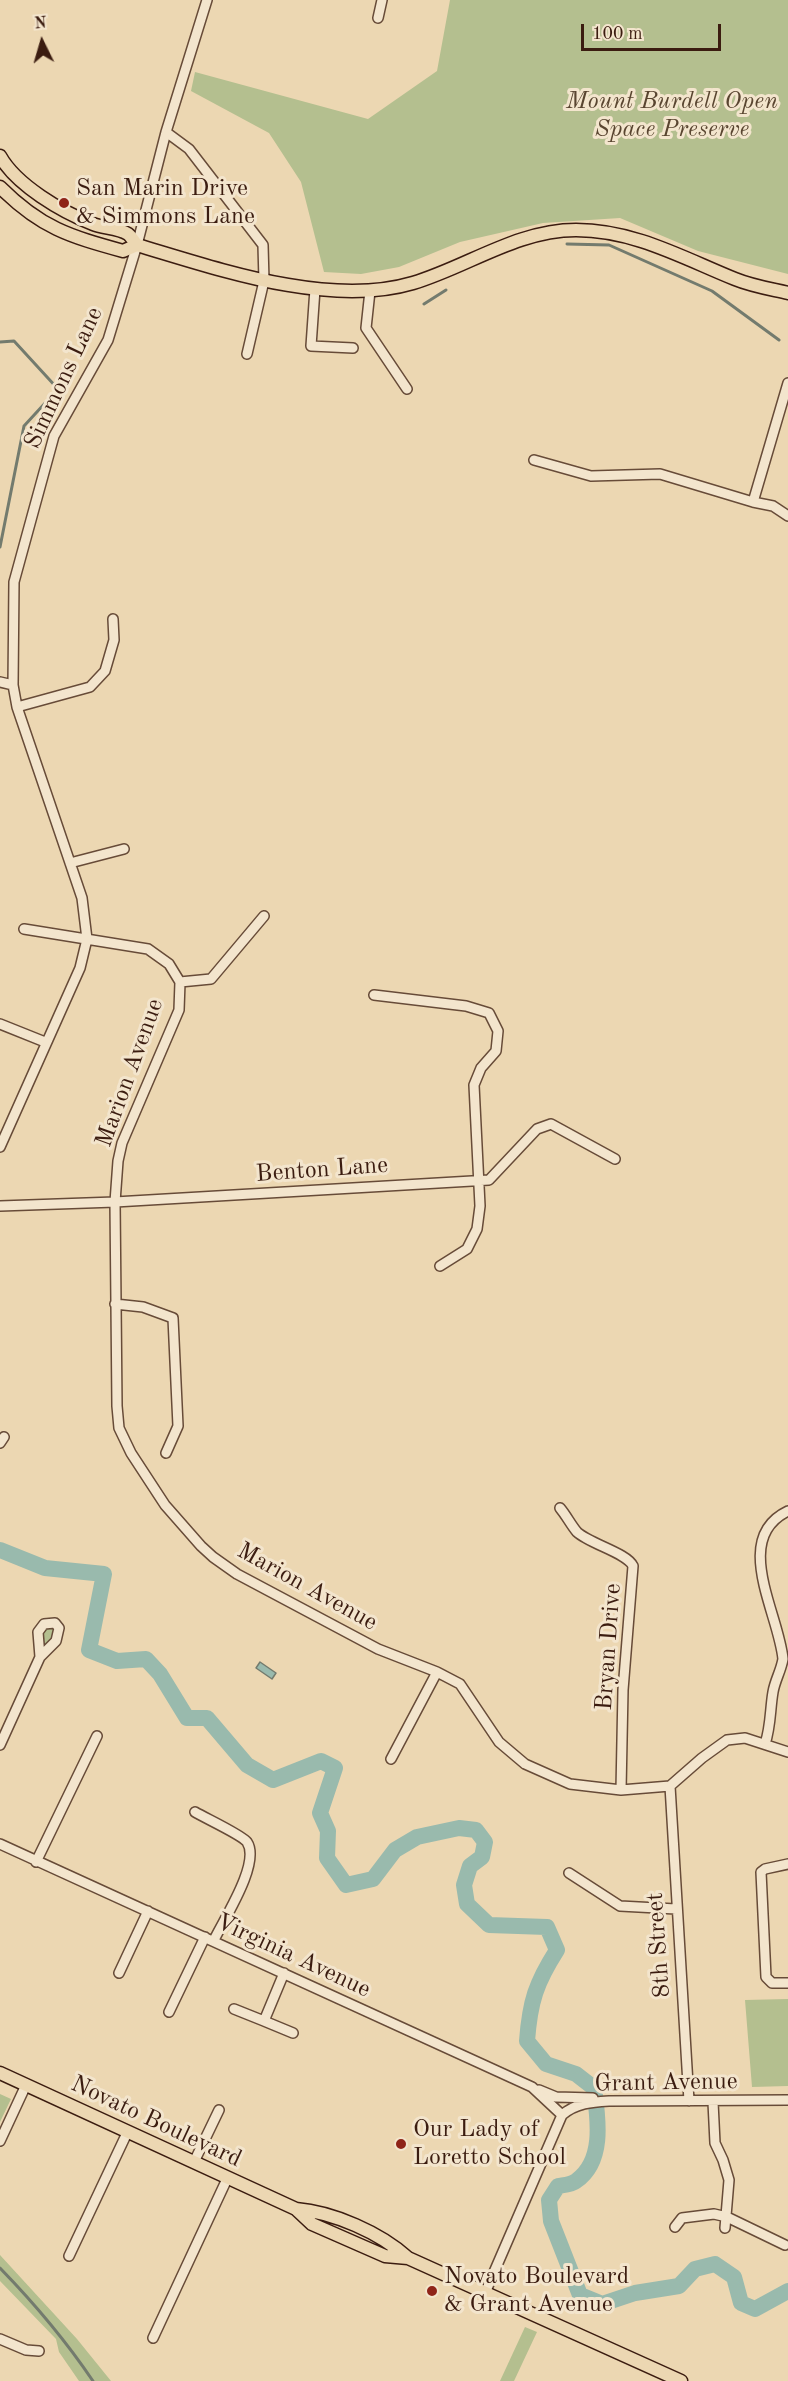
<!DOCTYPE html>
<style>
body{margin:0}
#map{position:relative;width:788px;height:2381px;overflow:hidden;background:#ecd7b2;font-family:"Old Standard TT",serif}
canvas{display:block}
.north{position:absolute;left:12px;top:12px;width:60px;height:60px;-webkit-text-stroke:4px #f3e5cd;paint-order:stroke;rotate:355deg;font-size:16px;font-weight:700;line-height:24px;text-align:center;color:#3b1c10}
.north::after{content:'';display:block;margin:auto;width:21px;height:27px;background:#3b1c10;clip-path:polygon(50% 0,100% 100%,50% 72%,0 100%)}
.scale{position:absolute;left:581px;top:24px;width:140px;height:27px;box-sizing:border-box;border:3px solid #3b1c10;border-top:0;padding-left:8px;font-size:18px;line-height:21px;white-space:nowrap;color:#3b1c10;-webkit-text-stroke:4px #f3e5cd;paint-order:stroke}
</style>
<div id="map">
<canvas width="788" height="2381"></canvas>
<div class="north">N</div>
<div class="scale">100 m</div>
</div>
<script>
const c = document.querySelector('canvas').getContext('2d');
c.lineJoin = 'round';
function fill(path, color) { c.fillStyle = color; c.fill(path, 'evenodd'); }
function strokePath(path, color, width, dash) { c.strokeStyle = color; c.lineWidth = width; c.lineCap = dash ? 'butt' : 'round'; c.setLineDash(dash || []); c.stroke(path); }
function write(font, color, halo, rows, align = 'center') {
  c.font = font + ' "Old Standard TT",serif'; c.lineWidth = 6; c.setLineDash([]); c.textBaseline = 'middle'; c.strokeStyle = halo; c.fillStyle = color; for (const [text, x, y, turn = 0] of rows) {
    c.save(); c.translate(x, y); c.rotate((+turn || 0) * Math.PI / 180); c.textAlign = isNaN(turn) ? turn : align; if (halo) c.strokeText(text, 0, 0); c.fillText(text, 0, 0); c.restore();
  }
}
fill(new Path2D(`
 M450 0H788V274L698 251 620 218 543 223 460 242 399 267 361 274 324 272 301 182 269 133 191 91 195 72 368 119 437 71Z
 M50 1626 54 1627 56 1636 42 1651C42 1641 40 1631 50 1626Z
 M788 1999V2086L752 2087 745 2000Z
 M0 2094 11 2099 0 2122Z
 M0 2255 77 2339 111 2381H79L59 2352 56 2339 0 2281Z
 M525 2327 537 2332 514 2381H500Z`), '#b4bf8f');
const water = new Path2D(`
 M260 1662 276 1673 272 1679 256 1668Z`);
fill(water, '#99baad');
strokePath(water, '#737b6e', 1.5);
strokePath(new Path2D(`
 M567 244 609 245 712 291 779 340
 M424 304 446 290
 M0 342 14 341 58 389 24 426 0 547
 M0 2268C36 2305 64 2338 93 2381`), '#737b6e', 3);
strokePath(new Path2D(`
 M0 1550 45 1568 104 1574 89 1650 117 1661 146 1659 160 1674 187 1718H207L247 1765 273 1780 321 1761 335 1768 320 1813 328 1831 327 1858 346 1885 373 1879 395 1850 417 1837 459 1828 476 1830 485 1842 482 1857 470 1866 464 1885 467 1904 489 1925 547 1927 557 1950C536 1983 530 2001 527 2041L546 2064 576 2074 594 2088C598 2118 605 2161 576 2181 571 2185 563 2185 558 2186L549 2200 551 2221 580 2295 602 2304 635 2293 679 2286 695 2269 715 2264 734 2277 741 2303 755 2309 788 2291`), '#99baad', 16);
const minor = new Path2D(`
 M378 18 382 0
 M166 132 189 149 263 245 264 281 247 354
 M315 289 311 346 353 348
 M370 291 366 328 407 389
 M534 460 591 476 660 474 753 502 773 506 788 516
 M753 502 788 383
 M0 682 13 685
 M17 707 90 687 105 671 114 640 113 619
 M70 863 124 849
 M24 929 148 949 169 964 180 982 179 1010 122 1143 118 1161 115 1202 117 1406 119 1428 131 1453 165 1505 201 1546 213 1557 237 1574 378 1649 437 1672 460 1684 499 1742 525 1764 570 1784 621 1790 670 1786 702 1758 727 1740 745 1738 788 1752
 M180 982 211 979 264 916
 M374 995 466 1006 489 1013 498 1031 496 1051 481 1068 474 1085 480 1206 477 1229 467 1249 440 1266
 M0 1024 45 1042
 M0 1147 80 968 87 939 82 898 17 707 13 685 14 582 54 436 108 340 137 245 166 132 207 0
 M0 1206 115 1202 489 1180 537 1129 551 1124 615 1159
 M115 1304 143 1307 173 1318 178 1426 166 1453
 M0 1443 4 1437
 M560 1508C566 1515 571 1525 577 1532 590 1544 627 1553 633 1566L623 1690 621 1790
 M765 1744C771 1726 770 1709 773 1692 775 1680 781 1671 783 1659 779 1614 731 1538 788 1511
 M0 1745 40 1657 56 1641 59 1628 55 1623 44 1624 38 1632 40 1657
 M391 1759 437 1672
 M670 1786 689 2101
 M195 1812C205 1818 242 1835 247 1842 261 1863 224 1919 214 1940
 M0 1844 532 2087 562 2115
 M36 1862 97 1736
 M788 1864 765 1869 761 1872 766 1977 772 1983H788
 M569 1873 620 1906 676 1909
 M119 1973 148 1911
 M234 2009 264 2021 284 1973
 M169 2012 205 1937
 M264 2021 293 2033
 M539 2090 556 2097 593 2098
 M713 2102 715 2143 723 2160 729 2180 725 2228
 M0 2141 26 2085
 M194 2162 219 2110
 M675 2227 682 2218 714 2214 727 2217 785 2245
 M69 2256 127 2133
 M485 2293 562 2115C576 2103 592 2102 609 2101L788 2100
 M153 2338 227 2179
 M0 2339 26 2350 39 2351`);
const major = new Path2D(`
 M0 156C16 185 62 212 93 224 103 228 119 228 128 234 131 236 134 242 137 245 218 269 329 308 413 283 467 267 517 230 576 230 634 230 683 258 735 279 752 286 771 289 788 293
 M0 187C41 228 69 236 123 251L137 245
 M0 2073 296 2209 312 2224 385 2256 408 2258
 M296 2209C333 2212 381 2233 408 2258L681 2381`);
strokePath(minor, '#674b38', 12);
strokePath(major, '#3b1c10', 15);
strokePath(minor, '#f3e5cd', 9);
strokePath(major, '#ecd7b2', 12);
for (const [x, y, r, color] of [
 [64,203,6,"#8f2418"],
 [401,2144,6,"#8f2418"],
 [432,2291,6,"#8f2418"]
]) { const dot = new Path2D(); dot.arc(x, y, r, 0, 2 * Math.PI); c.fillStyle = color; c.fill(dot); strokePath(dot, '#f3e5cd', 2); }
write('italic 24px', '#594530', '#f3e5cd', [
 ["Mount Burdell Open",672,102],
 ["Space Preserve",672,130]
]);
write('24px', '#3b1c10', '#f3e5cd', [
 ["San Marin Drive",76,189],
 ["& Simmons Lane",76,217],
 ["Our Lady of",413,2130],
 ["Loretto School",413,2158],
 ["Novato Boulevard",444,2277],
 ["& Grant Avenue",444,2305]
], 'left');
write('24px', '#3b1c10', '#f3e5cd', [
 ["Simmons Lane",64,378,-65],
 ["Marion Avenue",130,1073,-70],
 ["Benton Lane",322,1170,-4],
 ["Marion Avenue",307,1587,29],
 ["Bryan Drive",609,1647,-86],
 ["8th Street",659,1945,-94],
 ["Virginia Avenue",293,1956,25],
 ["Grant Avenue",666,2083,-1],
 ["Novato Boulevard",156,2122,25]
]);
</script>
